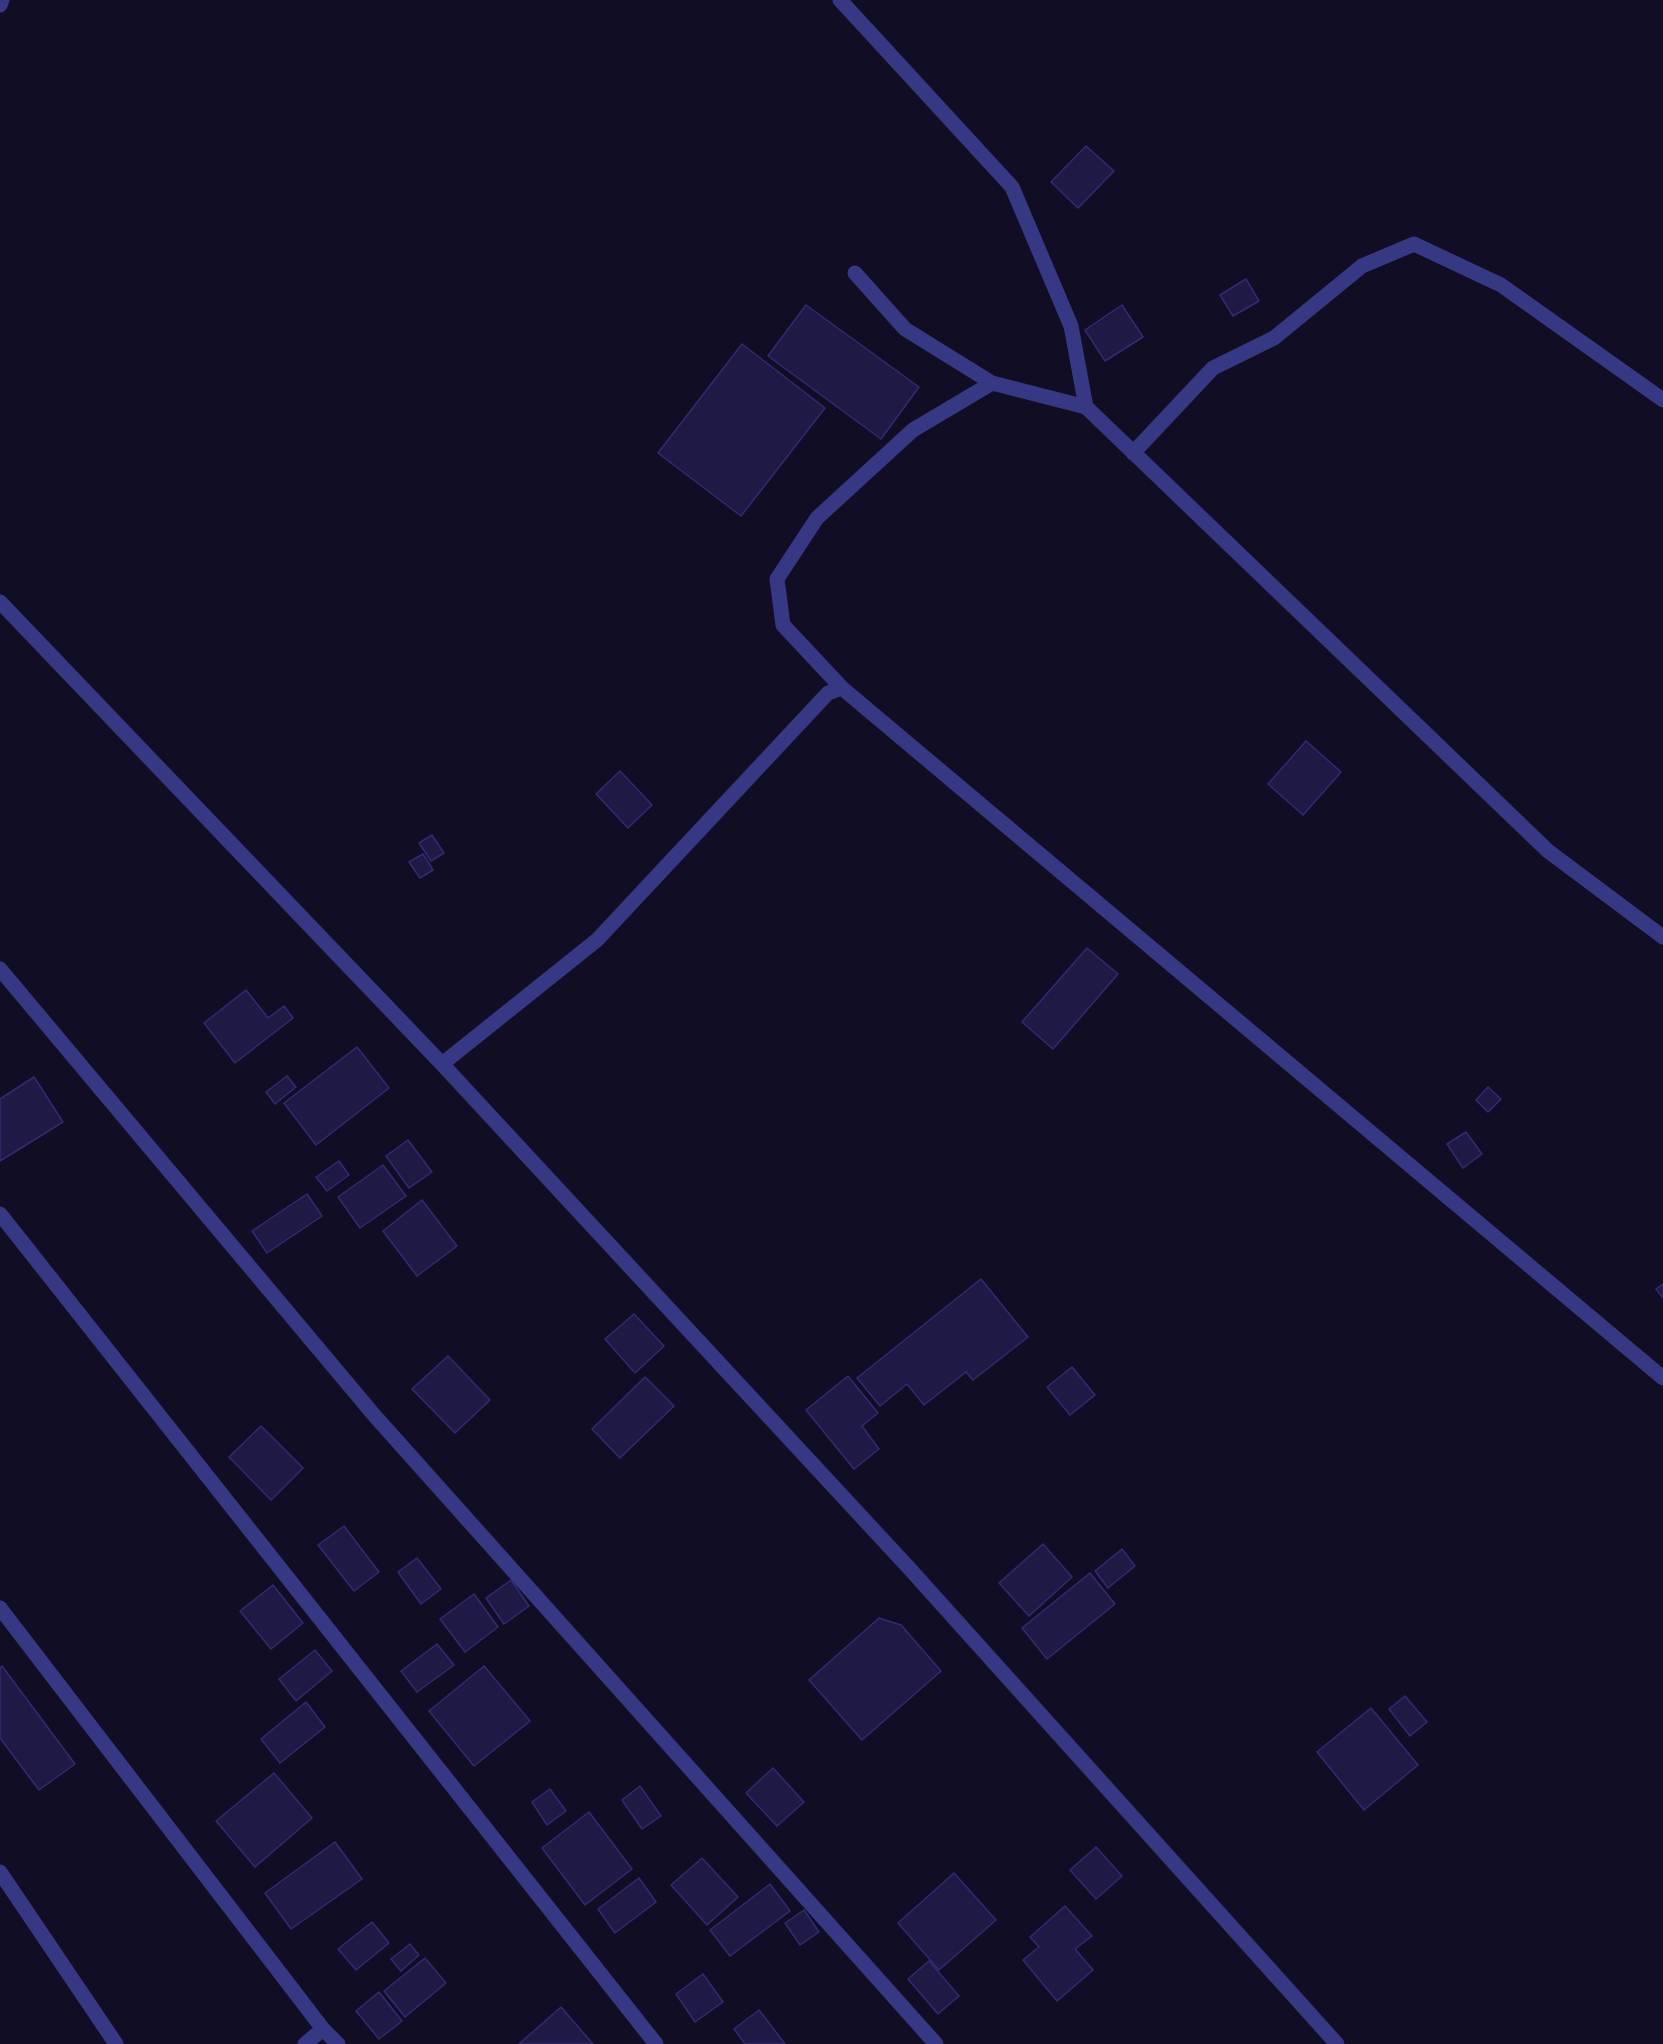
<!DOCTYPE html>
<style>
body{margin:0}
canvas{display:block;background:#100d24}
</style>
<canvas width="1663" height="2044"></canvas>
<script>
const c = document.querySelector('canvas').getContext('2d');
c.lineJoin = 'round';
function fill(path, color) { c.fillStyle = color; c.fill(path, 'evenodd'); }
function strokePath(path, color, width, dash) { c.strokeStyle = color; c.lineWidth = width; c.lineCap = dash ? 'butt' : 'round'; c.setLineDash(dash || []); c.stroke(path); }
const building = new Path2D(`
 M1086 146 1114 171 1078 208 1051 182Z
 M1246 279 1259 301 1233 316 1220 295Z
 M806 305 919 387 881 439 768 356Z
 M1122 305 1143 337 1105 361 1085 330Z
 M742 344 825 408 741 516 658 453Z
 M1306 741 1341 772 1303 815 1268 784Z
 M620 771 652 805 628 828 596 794Z
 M432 835 444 853 431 861 419 843Z
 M423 854 433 870 420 878 409 862Z
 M1087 948 1118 974 1053 1049 1022 1022Z
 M246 990 268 1018 284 1006 293 1018 235 1063 204 1023Z
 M357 1047 389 1088 316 1145 284 1103Z
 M287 1076 296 1087 275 1104 266 1092Z
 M34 1077 63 1122 0 1161V1099Z
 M1488 1087 1501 1099 1488 1112 1476 1100Z
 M1466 1132 1482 1154 1463 1168 1447 1144Z
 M408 1140 432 1172 409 1188 386 1156Z
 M339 1161 349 1175 327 1191 316 1177Z
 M383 1165 406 1196 360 1228 338 1197Z
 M307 1194 322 1216 267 1253 252 1231Z
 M422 1200 457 1246 417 1276 383 1231Z
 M981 1279 1028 1337 973 1380 966 1372 924 1405 907 1384 880 1406 857 1378Z
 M1663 1284V1298L1656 1289Z
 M634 1314 664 1346 635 1373 605 1339Z
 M448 1356 490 1400 455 1433 412 1389Z
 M1072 1367 1095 1395 1070 1415 1047 1387Z
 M848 1376 878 1413 862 1426 879 1449 854 1469 806 1410Z
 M645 1377 674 1406 620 1458 592 1429Z
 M261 1426 303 1468 271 1500 229 1457Z
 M344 1526 379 1572 354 1591 318 1545Z
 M1043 1544 1072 1577 1029 1616 999 1583Z
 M1122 1549 1135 1566 1108 1588 1095 1571Z
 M417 1558 441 1589 421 1604 398 1572Z
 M1090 1573 1115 1604 1047 1659 1022 1628Z
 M511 1580 529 1606 504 1624 486 1598Z
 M273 1585 303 1623 271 1649 240 1611Z
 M474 1594 498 1627 465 1652 440 1619Z
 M879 1618 901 1625 941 1671 862 1740 809 1680Z
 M437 1644 454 1665 417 1692 401 1671Z
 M315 1650 332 1671 296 1701 279 1679Z
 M2 1666 75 1764 39 1790 0 1738V1668Z
 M484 1666 530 1721 474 1766 429 1711Z
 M1405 1696 1427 1722 1410 1736 1389 1709Z
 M306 1702 325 1727 280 1763 261 1739Z
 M1371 1708 1418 1765 1364 1810 1317 1752Z
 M773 1768 804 1802 777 1826 746 1793Z
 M274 1773 312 1818 255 1867 216 1821Z
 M640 1786 661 1816 642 1829 622 1800Z
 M550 1789 566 1811 547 1825 532 1802Z
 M589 1812 632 1869 585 1905 542 1848Z
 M335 1842 362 1879 291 1929 265 1893Z
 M1096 1847 1122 1876 1096 1899 1070 1870Z
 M702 1858 738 1897 707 1925 671 1885Z
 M954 1873 996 1920 939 1970 898 1923Z
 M639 1878 656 1902 615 1933 598 1909Z
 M770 1884 790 1911 730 1956 710 1930Z
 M1065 1906 1092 1936 1075 1949 1093 1970 1057 2001 1023 1960 1039 1947 1030 1937Z
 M804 1910 819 1932 800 1945 785 1923Z
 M372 1922 389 1943 356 1970 338 1949Z
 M410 1944 419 1955 401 1971 391 1959Z
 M425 1958 446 1983 405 2017 384 1991Z
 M929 1961 959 1996 938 2014 908 1979Z
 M703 1974 723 2002 695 2022 676 1994Z
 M379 1992 402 2021 379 2039 356 2011Z
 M561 2007 593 2044H519Z
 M759 2010 785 2044H745L734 2029Z`);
fill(building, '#1f1945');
strokePath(building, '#342a72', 1.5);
strokePath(new Path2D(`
 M840 0 1012 187 1071 326 1086 407`), '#373884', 15);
strokePath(new Path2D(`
 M0 5 2 0
 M855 273 905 329 992 383 1086 407 1548 851 1663 937
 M1133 453 1213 368 1274 338 1362 266 1414 244 1501 285 1663 400
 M0 602 442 1064 909 1568 1337 2044
 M842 688 783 625 777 579 817 518 913 430 992 383
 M0 969 374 1415 936 2044
 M442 1064 597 940 828 693 842 688 1663 1378
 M0 1214 656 2044
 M0 1608 323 2029 338 2044
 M0 1872 116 2044
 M305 2044 323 2029`), '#373884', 15);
</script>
